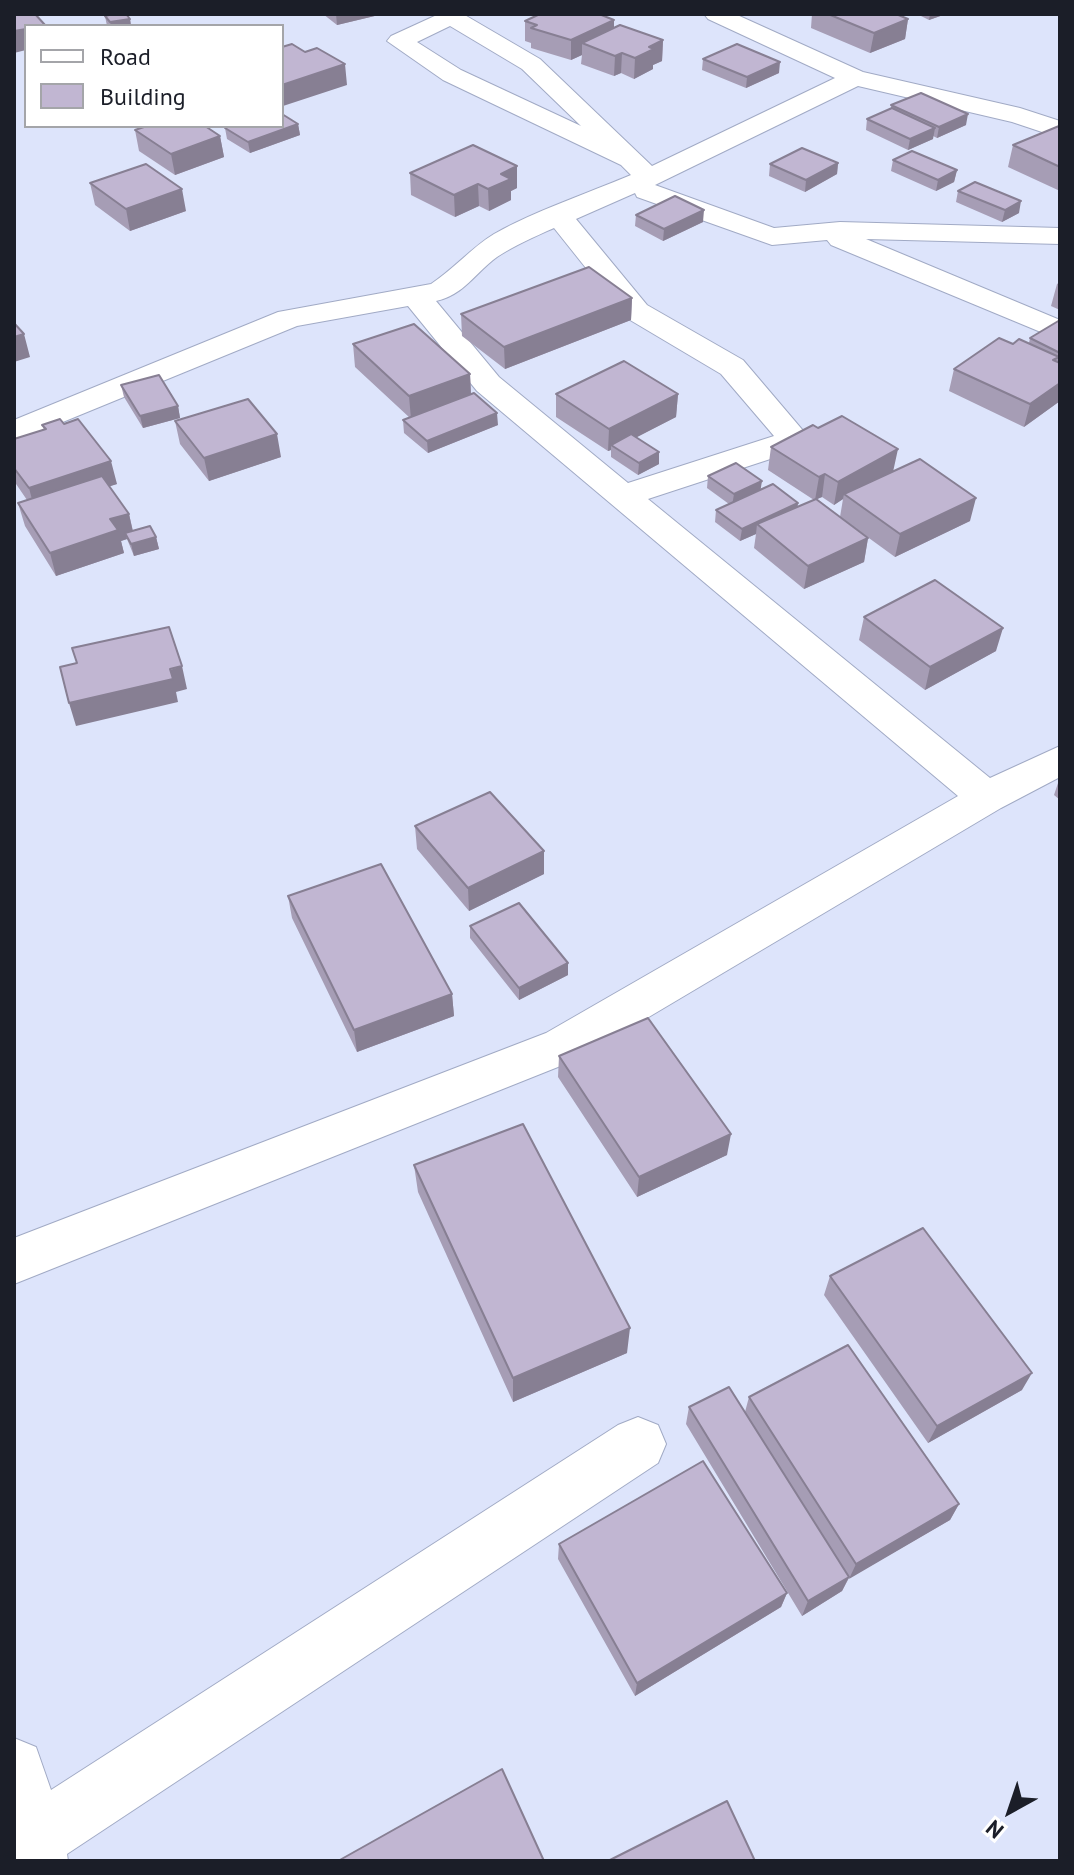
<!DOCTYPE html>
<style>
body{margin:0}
#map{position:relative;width:1074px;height:1875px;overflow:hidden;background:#dde4fb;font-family:"PT Sans",sans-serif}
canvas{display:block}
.frame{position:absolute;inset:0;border:16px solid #1b1e28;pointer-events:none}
.legend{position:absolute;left:24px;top:24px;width:260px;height:104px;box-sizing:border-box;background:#fff;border:2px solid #a4a5a9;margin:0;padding:10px 14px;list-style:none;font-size:24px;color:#1b1e28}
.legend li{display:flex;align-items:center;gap:16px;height:40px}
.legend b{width:40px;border:2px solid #a4a5a9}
.north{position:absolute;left:970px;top:1771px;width:80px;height:80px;-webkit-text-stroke:6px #fff;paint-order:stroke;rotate:220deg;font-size:22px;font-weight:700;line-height:32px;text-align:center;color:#1b1e28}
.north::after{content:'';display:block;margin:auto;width:28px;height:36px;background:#1b1e28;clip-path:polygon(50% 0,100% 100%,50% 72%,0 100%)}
</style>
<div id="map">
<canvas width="1074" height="1875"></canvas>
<div class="frame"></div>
<ul class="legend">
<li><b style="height:10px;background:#fff"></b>Road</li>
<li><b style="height:22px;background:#c1b6d2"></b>Building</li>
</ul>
<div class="north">N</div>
</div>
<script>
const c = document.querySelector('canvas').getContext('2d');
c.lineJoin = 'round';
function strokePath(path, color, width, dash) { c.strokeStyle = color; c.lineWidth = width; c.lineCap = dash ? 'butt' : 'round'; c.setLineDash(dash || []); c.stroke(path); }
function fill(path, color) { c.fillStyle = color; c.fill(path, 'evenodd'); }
const street = new Path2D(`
 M439 14H463L540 59 652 166 835 78 708 19 704 14H735L863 72 1020 108 1060 121V138L1012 122 858 86 655 185 774 228 840 222 1060 228V244L866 239 1060 320V340L831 245 827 240 772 245 637 197 635 193 576 219 647 305 743 360 811 440 807 447 648 499 990 778 1060 746V777L1001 808 578 1059 14 1284V1238L546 1033 958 796 477 391 408 306 297 326 14 442V420L278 312 431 284C454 269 471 248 494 234 537 210 586 194 631 175L621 165 443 80 387 41 391 36ZM450 26 522 69 581 126 461 70 417 42ZM554 228 625 317 721 374 774 436 628 483 499 377 436 301C464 295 475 273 497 257 515 245 534 237 554 228Z
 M638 1417 658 1425 666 1444 658 1463 67 1854 68 1861H14V1738L36 1747 51 1790 618 1425Z`);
strokePath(street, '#a1aac5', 2);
fill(street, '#fff');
fill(new Path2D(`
 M323 14H383L337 25Z
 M812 14H896L908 19 905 39 870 53 811 28Z
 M917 14H946L929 20Z
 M105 16 130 19 131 26H107Z
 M525 21 614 28 663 40 662 61 653 65V69L634 79 621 73 614 76 581 64 582 55 571 60 531 48V43L525 41Z
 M703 59 779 73 746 88 702 70Z
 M891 105 966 125 937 138 933 136V139L908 150 866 130 867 119 891 109Z
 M298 124 300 135 250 153 227 139 225 128 227 126H282Z
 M1060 126V191L1008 167 1013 145Z
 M135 130 220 136 224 157 175 175 139 151Z
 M893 160 957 170 954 182 936 191 891 171Z
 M838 163 837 174 805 192 769 176 770 164Z
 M410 173 517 188 511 191V200L489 211 479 206 455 217 411 195Z
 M90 183 186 211 130 231 95 205Z
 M958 191 1019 213 1002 222 956 202Z
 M636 215 703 222 663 241 635 226Z
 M1060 282V310L1051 306 1057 284Z
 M632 298 631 320 505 369 462 336 461 314Z
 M1060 320V401L1024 427 949 391 954 369 1013 344 1029 343 1030 338Z
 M353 344 470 374 471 394 498 425 428 453 404 433 403 420 410 418 355 367Z
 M121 385 178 406 180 418 143 428 124 397Z
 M556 394H678L676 417 636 437 659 464 638 475 611 457V450L608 451 556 417Z
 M175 421 281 457 209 481 180 444Z
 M42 425 117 484 109 486 129 514 133 531 156 537 159 549 134 556 127 539 121 541 124 553 56 576 25 526 18 503 27 500 14 481V439L44 430Z
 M771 447 893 471 970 521 895 557 840 517 843 499 834 505 822 497 817 499 868 538 864 562 804 589 754 548 756 534 740 541 715 522 716 510 729 504 707 488 708 476 761 490 798 507 814 500 768 470Z
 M864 617 996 651 925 690 859 640Z
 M1060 777V800L1054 795Z
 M415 826 544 874 469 911 417 849Z
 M288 896 452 994 454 1016 357 1052 292 918Z
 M470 926 568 963V975L519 1000 470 938Z
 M559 1056 727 1155 637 1197 558 1077Z
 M414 1165 627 1353 513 1402 418 1192Z
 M830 1276 1022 1390 928 1443 824 1295Z
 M749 1397 959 1504 950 1520 849 1578 842 1591 802 1616 686 1424 689 1407 745 1412Z
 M559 1544 787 1593 781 1607 635 1696 558 1559Z`), '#a69db5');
fill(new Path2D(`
 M336 14H383L337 25Z
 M930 14H946L929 20Z
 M130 19 131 26H111L110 22Z
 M908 19 905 39 870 53 874 33Z
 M614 20V40L582 43V55L571 60V40Z
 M26 29V50L14 53V31Z
 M663 40 662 61 653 65V69L634 79 635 58 649 47Z
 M622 53 621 73 614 76 615 56Z
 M780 62 779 73 746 88 747 77Z
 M345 64 347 85 283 106 282 85Z
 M968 114 966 125 937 138 939 127Z
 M298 124 300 135 250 153 248 142Z
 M935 128 933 139 908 150 910 139Z
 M220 136 224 157 175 175 171 154Z
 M838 163 837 174 805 192 806 180Z
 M517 166V188L511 191V200L489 211 488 189 501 174Z
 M957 170 954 182 936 191 938 180Z
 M478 184 479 206 455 217 454 195Z
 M182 189 186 211 130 231 126 209Z
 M1021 201 1019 213 1002 222 1005 210Z
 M704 210 703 222 663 241 664 229Z
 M632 298 631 320 505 369 504 347Z
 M24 334 30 357 14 362V337Z
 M470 374 471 396 411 419 409 396Z
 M1060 383V401L1024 427 1030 404Z
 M678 394 676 417 616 448 611 445V450L608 451 609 429Z
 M178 406 180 418 143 428 140 416Z
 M497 413 498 425 428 453 427 441Z
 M277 434 281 457 209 481 204 458Z
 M898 449 893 472 844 494 843 499 834 505 838 482Z
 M659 452V464L638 475 639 463Z
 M111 461 117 484 35 511 29 488Z
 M825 474 822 497 815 500 819 477Z
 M762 481 760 493 732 506 734 494Z
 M976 498 970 521 895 557 900 534Z
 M798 503 797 515 757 524 756 534 740 541 742 529Z
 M129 514 134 537 125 533 127 539 121 541 124 553 56 576 50 553 110 519Z
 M156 537 159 549 134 556 131 544Z
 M868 538 864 562 804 589 808 566Z
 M1003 628 996 651 925 690 930 667Z
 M182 666 187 689 176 692 178 702 76 726 69 703Z
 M544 851V874L469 911 468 888Z
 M568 963V975L519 1000V988Z
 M452 994 454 1016 357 1052 354 1030Z
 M731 1134 727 1155 637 1197 639 1177Z
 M630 1328 627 1353 513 1402V1378Z
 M1032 1373 1022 1390 928 1443 937 1426Z
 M959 1504 950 1520 849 1579 856 1564Z
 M849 1577 842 1591 802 1616 808 1601Z
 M787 1593 781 1607 635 1696 637 1683Z`), '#877f93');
const building = new Path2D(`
 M14 14H35L45 25 26 26V29L14 31Z
 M113 14H126L130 19 110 22 105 16Z
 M540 14H599L614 20 571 40 531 28 537 25 525 21Z
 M828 14H896L908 19 874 33Z
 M620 25 663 40 649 47 654 49 635 58 622 53 615 56 582 43Z
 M292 44 305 52 317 48 345 64 282 85V47Z
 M737 44 780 62 747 77 703 59Z
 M921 93 968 114 939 127 891 105Z
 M892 108 935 128 910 139 867 119Z
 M282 114 298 124 248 142 225 128 230 126H282Z
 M147 126H205L220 136 171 154 135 130Z
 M1059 126H1060V167L1013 145Z
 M473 145 517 166 501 174 511 179 488 189 478 184 454 195 410 173Z
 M802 148 838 163 806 180 770 164Z
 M912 151 957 170 938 180 893 160Z
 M146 164 182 189 126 209 90 183Z
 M975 182 1021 201 1005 210 958 191Z
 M675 196 704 210 664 229 636 215Z
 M589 267 632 298 504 347 461 314Z
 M1060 320V353L1030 338Z
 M14 323 24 334 14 337Z
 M414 324 470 374 409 396 353 344Z
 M999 338 1013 344 1019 339 1059 357 1053 360 1060 363V383L1030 404 954 369Z
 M624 361 678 394 609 429 556 394Z
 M159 375 178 406 140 416 121 385Z
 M474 393 497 413 427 441 403 420Z
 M248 399 277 434 204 458 175 421Z
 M842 416 898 449 838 482 825 474 819 477 771 447 813 425 818 428Z
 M60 419 64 424 78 419 111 461 29 488 14 468V439L46 429 42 425Z
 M631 434 659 452 639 463 611 445Z
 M920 459 976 498 900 534 844 494Z
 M736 463 762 481 734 494 708 476Z
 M102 476 129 514 110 519 118 530 50 553 18 503Z
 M773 484 798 503 742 529 716 510Z
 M816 499 868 538 808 566 757 524Z
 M150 526 156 537 131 544 125 533Z
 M935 580 1003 628 930 667 864 617Z
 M169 627 182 666 170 669 173 679 69 703 60 667 77 663 72 648Z
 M490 792 544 851 468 888 415 826Z
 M381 864 452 994 354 1030 288 896Z
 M519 903 568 963 519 988 470 926Z
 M648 1018 731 1134 639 1177 559 1056Z
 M523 1124 630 1328 513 1378 414 1165Z
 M923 1228 1032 1373 937 1426 830 1276Z
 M848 1345 959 1504 856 1564 749 1397Z
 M729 1387 849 1577 808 1601 689 1407Z
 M703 1461 787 1593 637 1683 559 1544Z
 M502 1769 544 1861H338Z
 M727 1801 755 1861H608Z`);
fill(building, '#c1b6d2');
strokePath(building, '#877f93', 2);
</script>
